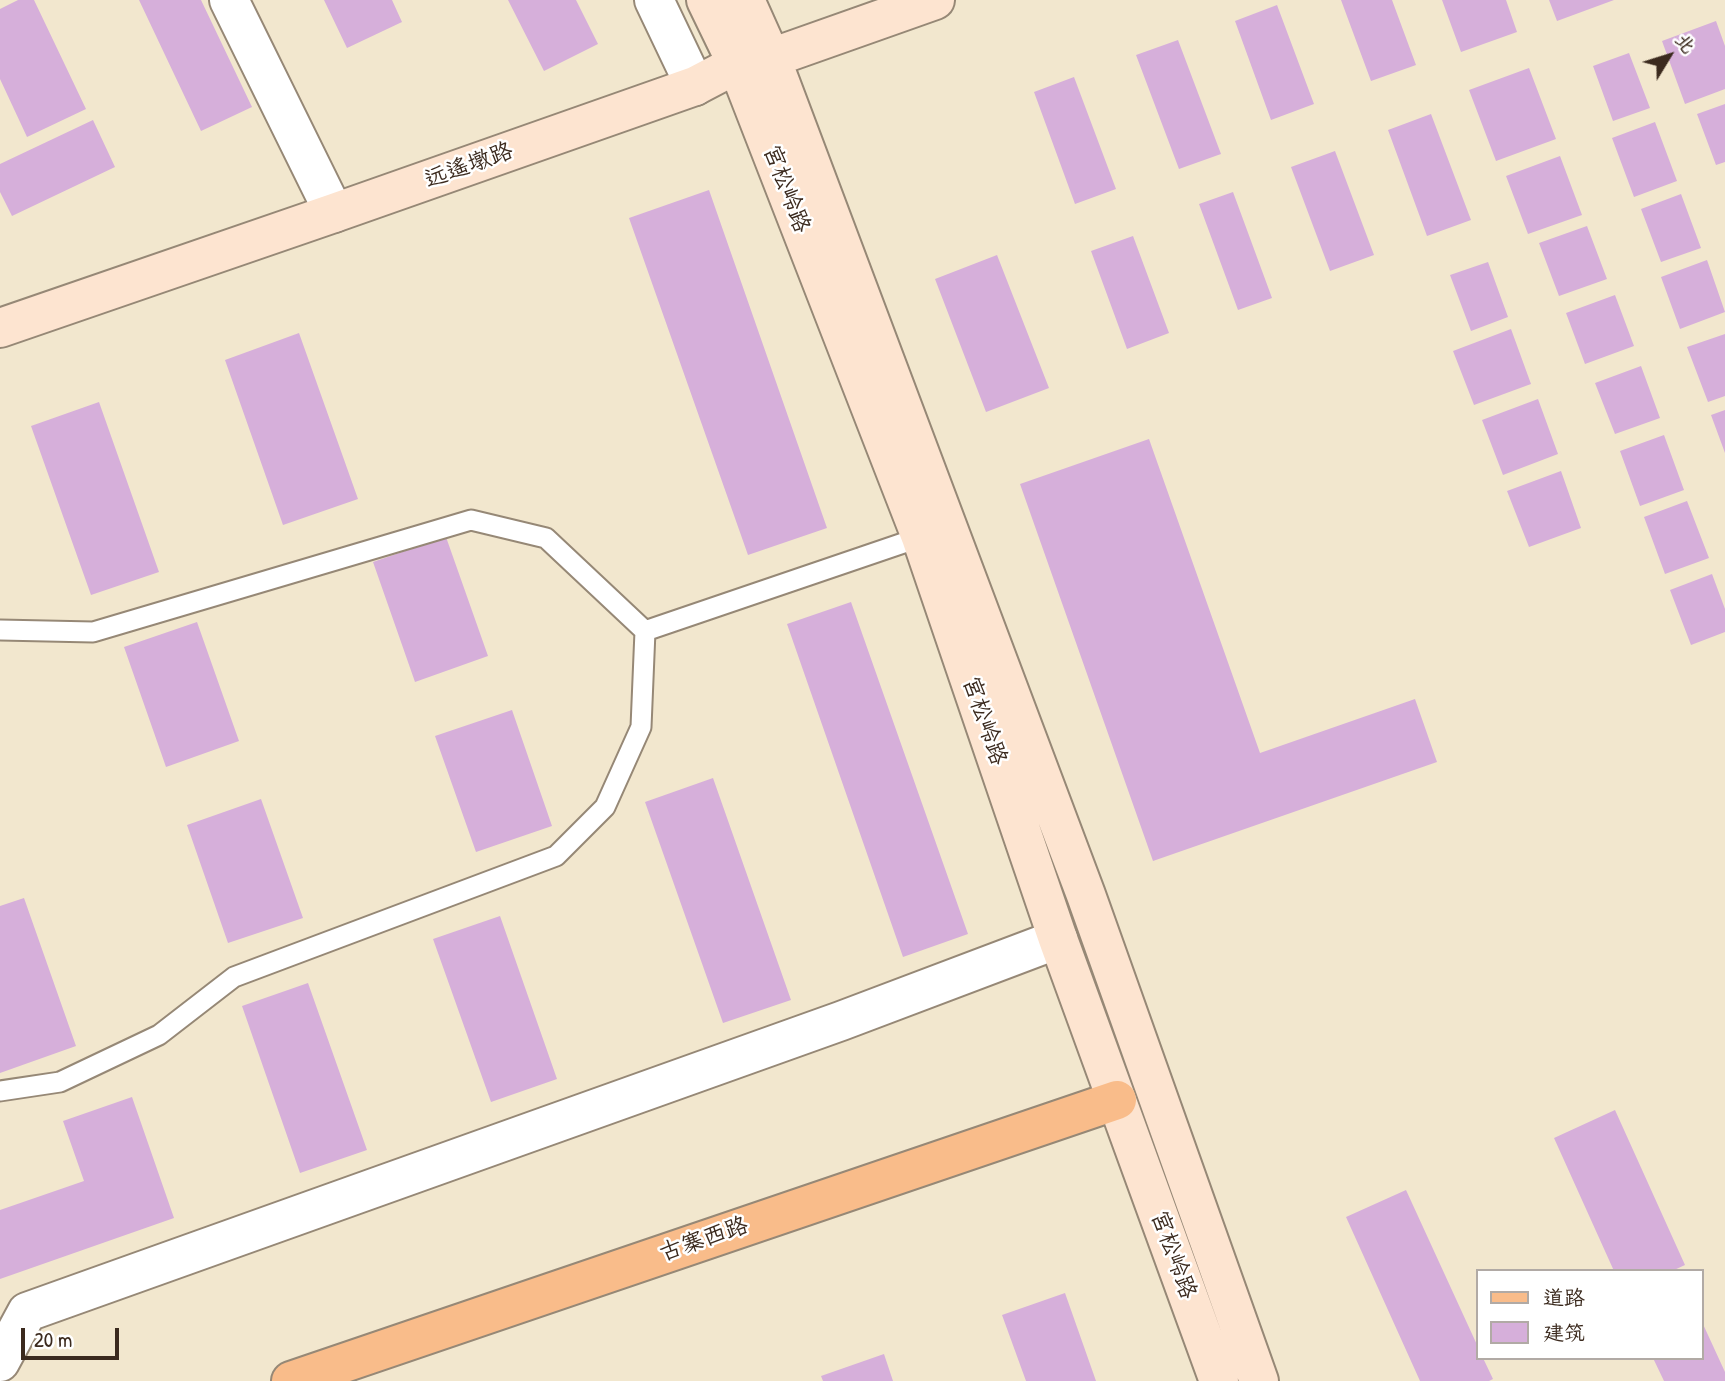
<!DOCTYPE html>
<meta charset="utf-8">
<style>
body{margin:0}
#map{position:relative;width:1725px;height:1381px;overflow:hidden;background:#f2e7ce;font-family:"Patrick Hand","LXGW WenKai TC",sans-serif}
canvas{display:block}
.legend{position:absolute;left:1476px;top:1269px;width:228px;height:91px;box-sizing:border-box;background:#fff;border:2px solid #b1aaa5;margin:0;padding:9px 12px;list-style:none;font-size:21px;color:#3b2a1e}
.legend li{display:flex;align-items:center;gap:14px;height:35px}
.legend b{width:35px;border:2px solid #b1aaa5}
.north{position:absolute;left:1634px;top:21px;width:70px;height:70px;-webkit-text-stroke:5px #fff;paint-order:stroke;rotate:52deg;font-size:19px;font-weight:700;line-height:28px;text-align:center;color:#3b2a1e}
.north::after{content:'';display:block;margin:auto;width:24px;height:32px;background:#3b2a1e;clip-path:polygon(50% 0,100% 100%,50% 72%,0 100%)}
.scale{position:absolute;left:21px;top:1328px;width:98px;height:32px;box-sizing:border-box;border:4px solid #3b2a1e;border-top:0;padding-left:9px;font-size:21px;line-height:24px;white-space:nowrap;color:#3b2a1e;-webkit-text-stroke:5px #fff;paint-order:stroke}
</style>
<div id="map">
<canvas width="1725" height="1381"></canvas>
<ul class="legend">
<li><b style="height:9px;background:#f9bc8a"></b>道路</li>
<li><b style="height:19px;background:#d6afda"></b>建筑</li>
</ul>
<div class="north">北</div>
<div class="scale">20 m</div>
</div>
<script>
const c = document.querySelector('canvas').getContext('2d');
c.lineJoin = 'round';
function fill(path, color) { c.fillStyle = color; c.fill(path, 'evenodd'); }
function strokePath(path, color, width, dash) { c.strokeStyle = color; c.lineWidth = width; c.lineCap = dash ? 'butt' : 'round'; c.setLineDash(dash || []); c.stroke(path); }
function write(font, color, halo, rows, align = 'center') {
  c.font = font + ' "Patrick Hand","LXGW WenKai TC",sans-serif'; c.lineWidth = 5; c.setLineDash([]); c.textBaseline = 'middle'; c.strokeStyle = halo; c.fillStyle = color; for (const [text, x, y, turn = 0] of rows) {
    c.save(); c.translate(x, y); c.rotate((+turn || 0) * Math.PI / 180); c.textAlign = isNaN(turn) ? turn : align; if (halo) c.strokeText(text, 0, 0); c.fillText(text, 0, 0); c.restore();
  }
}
fill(new Path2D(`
 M18 0H34L86 109 27 137 0 79V9Z
 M139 0H201L252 107 201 131Z
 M324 0H392L402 22 347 48Z
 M508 0H576L598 44 544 71Z
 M1341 0H1392L1416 65 1371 81Z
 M1442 0H1506L1517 32 1461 52Z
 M1549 0H1614L1557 21Z
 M1277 5 1314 104 1271 120 1235 21Z
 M1716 21 1725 46V89L1685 104 1662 41Z
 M1178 40 1221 154 1179 169 1136 55Z
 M1629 53 1650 108 1613 121 1593 66Z
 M1529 68 1556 139 1496 161 1469 90Z
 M1074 77 1116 189 1075 204 1034 92Z
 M1725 104V162L1716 165 1697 114Z
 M1431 114 1471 220 1427 236 1388 130Z
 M93 120 115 167 12 216 0 192V164Z
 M1655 122 1677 181 1634 197 1612 138Z
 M1335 151 1374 255 1330 271 1291 167Z
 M1560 156 1582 215 1528 234 1506 176Z
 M709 190 827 528 748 555 629 218Z
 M1233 192 1272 298 1238 310 1199 204Z
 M1681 194 1701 248 1661 262 1641 209Z
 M1587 226 1607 279 1559 296 1539 243Z
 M1133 236 1169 333 1127 349 1091 251Z
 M997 255 1049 388 986 412 935 279Z
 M1707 260 1725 312 1680 329 1661 277Z
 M1488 262 1508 317 1471 331 1450 275Z
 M1615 295 1634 346 1585 364 1566 313Z
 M1511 329 1531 384 1474 405 1453 351Z
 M299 333 358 499 283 525 225 360Z
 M1725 334V396L1708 402 1687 347Z
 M1641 366 1660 418 1615 434 1595 383Z
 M1538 399 1558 454 1503 475 1482 420Z
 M99 402 159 572 91 595 31 426Z
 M1725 410V453L1711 415Z
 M1664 435 1684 490 1640 506 1620 451Z
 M1149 439 1260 753 1415 699 1437 762 1153 861 1020 484Z
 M1561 471 1581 528 1529 547 1507 491Z
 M1687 501 1709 558 1665 574 1644 517Z
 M446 537 488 656 415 682 373 562Z
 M1712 574 1725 609V632L1691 645 1670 590Z
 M851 602 968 934 903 957 787 624Z
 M197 622 239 741 166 767 124 647Z
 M512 710 552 826 476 852 435 736Z
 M713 778 791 1000 723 1023 645 802Z
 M261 799 303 918 228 943 187 825Z
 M24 898 76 1046 0 1073V906Z
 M500 916 557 1079 491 1102 433 939Z
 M308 983 367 1150 300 1173 242 1006Z
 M132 1097 174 1218 0 1279V1210L84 1181 63 1121Z
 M1615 1110 1685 1265 1672 1271H1614L1554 1138Z
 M1406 1190 1478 1347V1358H1483L1493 1379 1489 1381H1420L1346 1217Z
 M1065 1293 1096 1381H1026L1002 1315Z
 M1702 1322 1725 1372V1381H1664L1653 1358H1702Z
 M884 1354 893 1381H823L821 1376Z`), '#d6afda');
const lane = new Path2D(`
 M0 630 93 632 471 520 546 538 645 631 641 727 605 807 556 856 234 977 159 1035 60 1082 0 1091
 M645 631 921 537`);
const street = new Path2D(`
 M229 0 334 213
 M654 0 695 86
 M0 1362 27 1312 841 1021 1058 939`);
const secondary = new Path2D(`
 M706 0 737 64 921 537 1058 939 1219 1381
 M745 0 771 58 1086 895 1259 1381
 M0 328 334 213 695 86 737 64 771 58 935 0`);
const primary = new Path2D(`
 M291 1381 1117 1100`);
strokePath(lane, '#968876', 23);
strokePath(street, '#968876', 42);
strokePath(secondary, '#968876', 42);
strokePath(primary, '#968876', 42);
strokePath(lane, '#fff', 19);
strokePath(street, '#fff', 38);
strokePath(secondary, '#fde4d0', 38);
strokePath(primary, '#f9bc8a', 38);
write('23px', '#3b2a1e', '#fff', [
 ["远遥墩路",469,166,-20],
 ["宫松岭路",786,189,69],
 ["宫松岭路",984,721,71],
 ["古寨西路",704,1240,-19],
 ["宫松岭路",1173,1255,70]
]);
</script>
